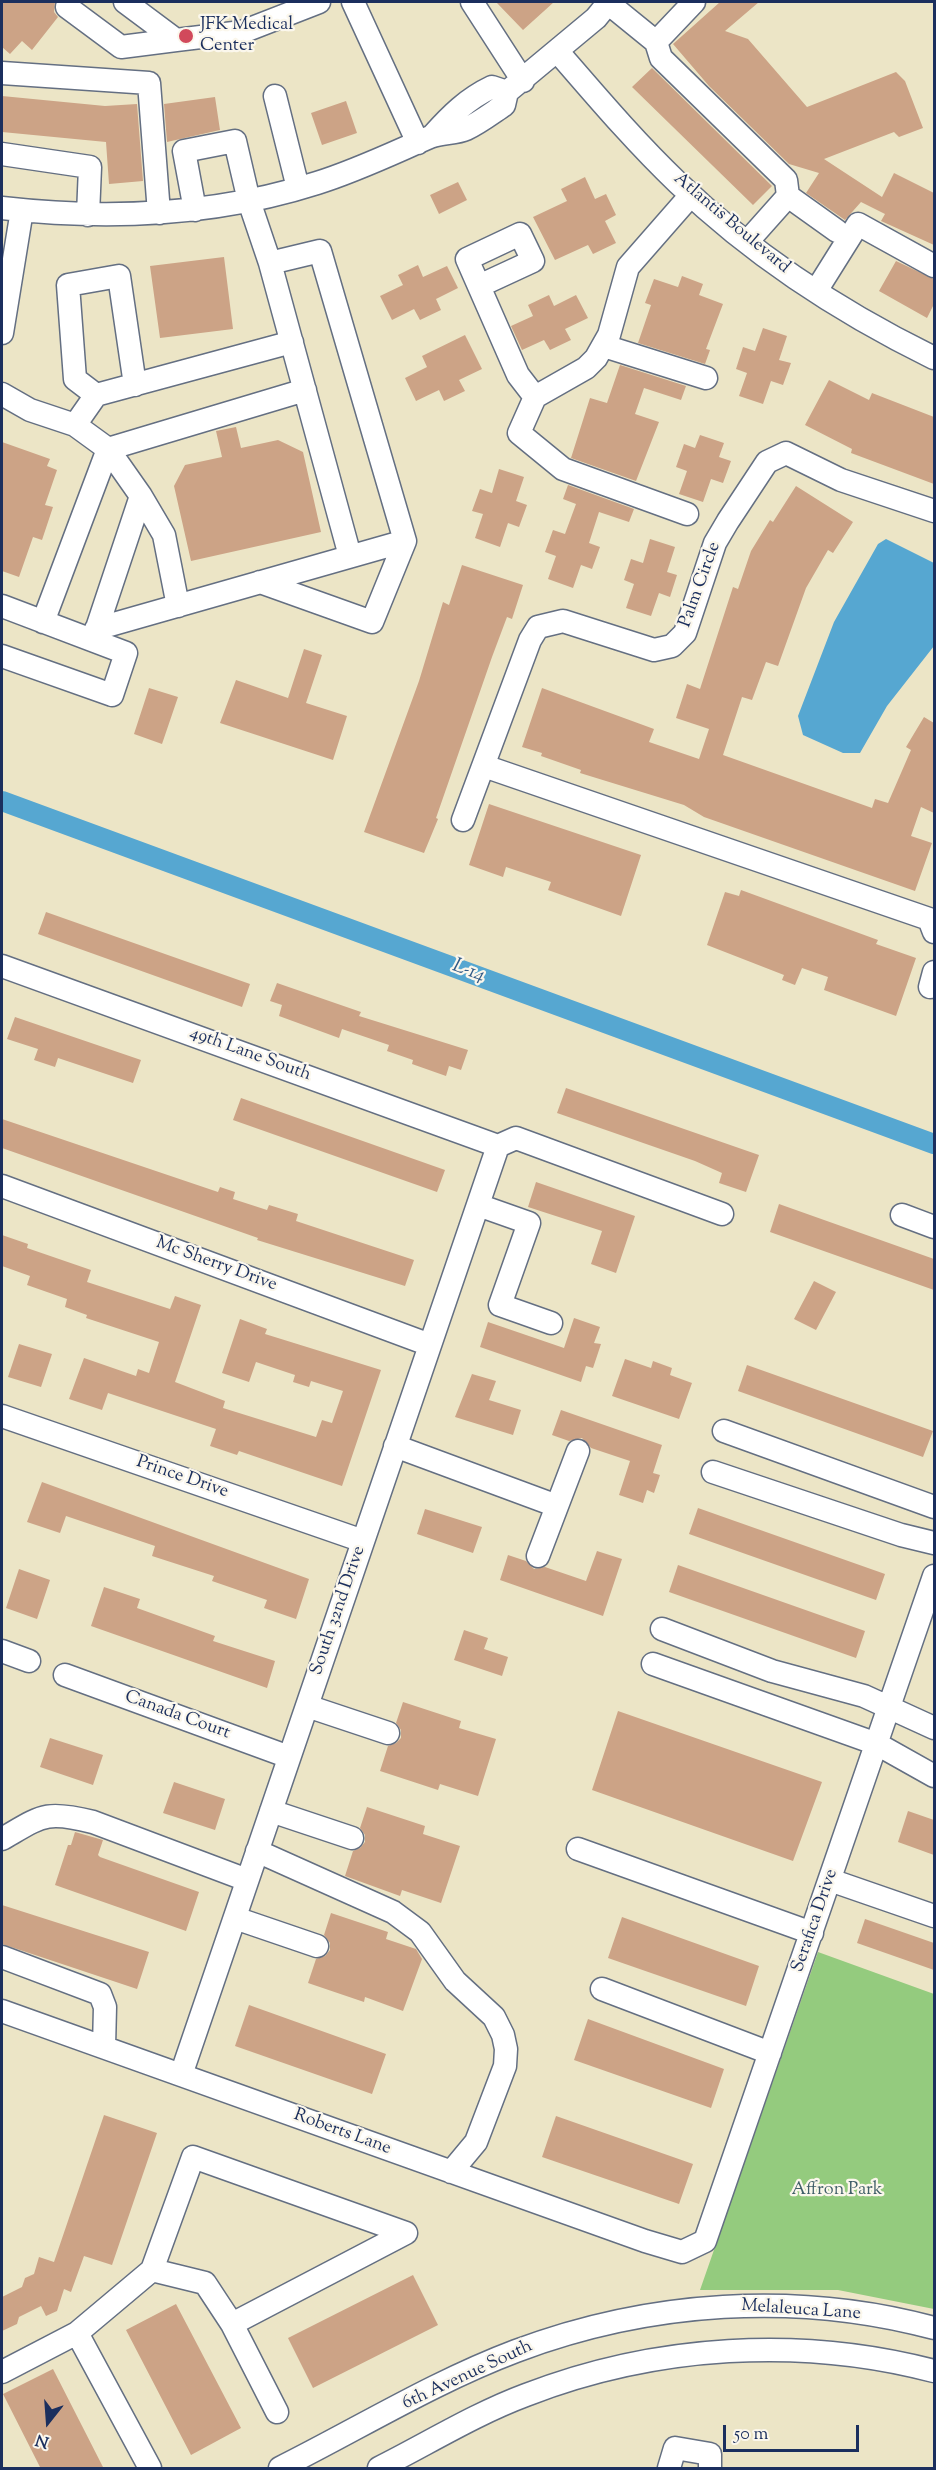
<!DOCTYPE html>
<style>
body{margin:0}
#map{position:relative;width:936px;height:2470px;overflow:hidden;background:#ece5c6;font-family:"Sorts Mill Goudy",serif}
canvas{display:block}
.frame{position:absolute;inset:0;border:3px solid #1b2f5e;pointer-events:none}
.north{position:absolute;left:18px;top:2392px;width:60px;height:60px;-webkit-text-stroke:4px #fbf7ec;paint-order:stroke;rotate:197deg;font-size:16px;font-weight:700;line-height:24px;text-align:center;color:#1b2f5e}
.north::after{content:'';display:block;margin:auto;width:21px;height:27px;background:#1b2f5e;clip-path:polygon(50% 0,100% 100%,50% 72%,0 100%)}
.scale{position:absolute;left:723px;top:2425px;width:136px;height:27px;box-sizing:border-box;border:3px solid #1b2f5e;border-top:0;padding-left:8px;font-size:18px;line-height:21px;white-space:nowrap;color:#1b2f5e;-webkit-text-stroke:4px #fbf7ec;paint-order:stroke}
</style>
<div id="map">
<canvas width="936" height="2470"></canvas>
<div class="frame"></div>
<div class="north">N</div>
<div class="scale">50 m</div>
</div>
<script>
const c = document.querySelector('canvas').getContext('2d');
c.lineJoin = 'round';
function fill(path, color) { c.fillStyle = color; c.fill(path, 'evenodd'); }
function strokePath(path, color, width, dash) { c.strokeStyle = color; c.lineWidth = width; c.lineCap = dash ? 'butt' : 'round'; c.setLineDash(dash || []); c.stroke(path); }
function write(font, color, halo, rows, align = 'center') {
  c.font = font + ' "Sorts Mill Goudy",serif'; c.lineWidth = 4.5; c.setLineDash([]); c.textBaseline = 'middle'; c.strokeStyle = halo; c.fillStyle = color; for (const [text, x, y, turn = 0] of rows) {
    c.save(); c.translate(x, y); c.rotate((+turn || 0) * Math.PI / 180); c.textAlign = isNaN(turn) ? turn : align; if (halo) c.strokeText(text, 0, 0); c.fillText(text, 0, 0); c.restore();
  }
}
fill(new Path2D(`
 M818 1952 934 1994V2309L838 2290H700Z`), '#94cb7e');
fill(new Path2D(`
 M886 539 934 563V646L887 706 860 753H843L803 735 798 716 834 622 878 544Z`), '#56a7d1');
strokePath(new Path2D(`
 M2 801 934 1144`), '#56a7d1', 20);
fill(new Path2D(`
 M2 2H55L54 12 58 17 32 50 22 41 10 54 2 47Z
 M496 2H554L523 30Z
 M720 2H759L725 31 748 39 807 107 896 72 905 81 923 128 899 137 894 132 824 159 882 197 894 173 934 193V245L881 221 885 214 861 202 845 220 806 193 819 173 789 164 709 86 673 44Z
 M652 68 772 186 753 205 632 87Z
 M2 96 105 106 137 104 143 181 109 184 106 142 2 132Z
 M215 97 220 130 167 142 164 104Z
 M346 101 357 133 322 145 311 113Z
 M585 177 595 199 606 194 616 215 605 221 616 243 593 254 588 245 555 260 533 217 567 201 561 189Z
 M458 182 467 200 439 214 430 195Z
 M224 257 233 329 160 338 150 266Z
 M896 261 934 279V304L927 318 879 291Z
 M418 265 423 277 447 266 458 288 436 299 441 310 420 320 414 309 392 320 380 296 403 285 398 275Z
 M682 276 703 284 699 295 723 304 706 349 710 350 705 364 638 343 651 305 645 303 654 279 678 287Z
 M549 295 554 306 576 295 588 318 565 329 571 340 550 350 544 340 522 350 511 326 533 316 528 305Z
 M763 328 787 336 779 360 791 363 783 385 771 381 763 404 739 396 747 373 736 369 743 347 755 351Z
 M465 335 482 369 459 380 465 391 444 401 439 390 416 401 405 378 427 367 422 356Z
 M620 365 686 386 681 400 644 388 635 414 659 422 636 481 571 458 590 398 607 403Z
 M829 380 869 400 872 393 934 417V484L851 453 852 449 805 425Z
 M236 427 241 448 278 440 303 452 321 532 191 561 174 486 185 465 222 457 216 431Z
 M700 435 724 443 719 457 731 461 723 483 711 479 703 502 679 494 687 471 676 467 684 444 695 448Z
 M2 442 50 459 47 466 57 470 45 505 53 507 42 540 33 537 19 577 2 571Z
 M499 469 524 477 516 501 527 505 519 527 508 523 500 547 475 538 483 514 472 511 480 489 492 493Z
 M568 485 634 509 629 522 599 512 589 543 600 547 592 569 581 565 573 588 548 579 556 556 545 552 553 530 565 534 576 504 563 499Z
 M796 486 853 522 833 553 828 550 806 588 778 666 766 662 752 700 742 697 723 755 872 808 875 799 888 803 911 750 906 747 924 717 934 723V813L921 807 911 836 932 843 915 891 704 817 684 805 580 773 581 770 541 756 542 753 522 747 542 688 654 729 649 742 699 759 709 729 676 718 687 684 700 689 733 587 738 589 751 551 770 520 773 522Z
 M650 539 675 547 667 572 677 575 670 597 659 593 651 616 626 608 634 584 624 580 631 559 643 563Z
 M462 565 523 585 512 619 507 617 492 657 436 818 438 819 424 853 364 832 419 681 443 602 449 605Z
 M304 649 322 655 306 703 347 716 333 760 220 723 236 680 288 698Z
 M149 688 178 697 162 744 134 734Z
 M489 804 641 855 621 916 548 890 551 882 506 867 503 877 469 865Z
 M741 890 878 940 876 944 916 958 896 1016 824 990 828 977 802 968 795 985 782 980 784 975 707 945 725 892 739 896Z
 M46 912 250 984 242 1007 38 934Z
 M277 983 361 1012 359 1016 468 1050 461 1070 449 1066 446 1076 412 1064 413 1060 387 1051 389 1045 342 1029 339 1038 279 1016 282 1005 270 1001Z
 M15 1017 141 1060 133 1083 58 1058 55 1067 34 1060 38 1049 7 1039Z
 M566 1088 759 1155 746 1192 719 1183 722 1173 695 1161 557 1113Z
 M241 1098 445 1170 437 1192 233 1120Z
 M2 1119 218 1192 220 1187 235 1192 233 1199 267 1210 269 1205 298 1214 296 1221 414 1260 405 1286 257 1240 258 1238 2 1148Z
 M536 1182 635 1216 616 1273 591 1264 602 1231 528 1207Z
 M779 1204 934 1259V1290L770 1232Z
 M2 1235 28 1244 27 1248 91 1270 87 1282 170 1309 175 1296 201 1305 175 1382 225 1401 223 1408 316 1437 322 1420 332 1423 343 1391 311 1381 309 1387 293 1382 295 1375 256 1362 249 1382 222 1373 240 1319 267 1329 265 1334 381 1370 342 1486 239 1451 237 1455 210 1446 216 1429 108 1393 102 1410 69 1399 84 1358 136 1376 138 1369 149 1373 159 1342 86 1318 87 1315 65 1307 67 1299 27 1285 30 1276 2 1266Z
 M814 1281 836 1292 816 1330 794 1319Z
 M574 1318 600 1327 594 1343 601 1344 593 1368 586 1366 581 1382 480 1347 488 1322 564 1348Z
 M19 1344 52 1354 41 1387 8 1377Z
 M625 1359 651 1368 653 1361 672 1368 670 1375 692 1383 679 1419 612 1396Z
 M747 1365 933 1431 923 1457 738 1391Z
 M472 1374 496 1381 489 1400 521 1410 513 1435 455 1417Z
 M561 1410 662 1445 653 1473 660 1475 654 1493 647 1490 643 1503 619 1495 630 1461 591 1448 582 1438 569 1441 552 1435Z
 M42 1482 309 1579 296 1619 264 1608 267 1600 212 1581 214 1576 152 1556 155 1546 66 1516 60 1533 27 1522Z
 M698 1508 885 1574 876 1600 689 1534Z
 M425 1509 482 1527 473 1553 417 1534Z
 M597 1551 622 1559 603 1616 500 1580 508 1555 526 1561 534 1569 545 1567 586 1581Z
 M678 1565 865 1631 856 1658 669 1592Z
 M19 1569 50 1580 37 1619 6 1608Z
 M104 1587 140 1599 137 1608 215 1636 213 1641 275 1661 267 1688 91 1626Z
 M464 1630 488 1638 484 1649 508 1657 502 1676 454 1660Z
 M403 1702 461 1721 459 1728 496 1739 478 1796 440 1784 438 1790 380 1771 388 1746 396 1743 401 1738V1730L396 1723Z
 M618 1711 822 1782 793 1861 592 1790Z
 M50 1738 103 1755 93 1785 40 1767Z
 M174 1782 225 1799 215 1830 163 1813Z
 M367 1807 425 1826 423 1834 460 1846 441 1903 402 1890 400 1896 345 1876 353 1851 360 1848 365 1842V1835L360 1828Z
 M908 1811 934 1820V1855L898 1842Z
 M75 1832 103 1840 98 1855 100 1857 199 1892 186 1931 55 1885 68 1845H71Z
 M2 1905 149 1952 137 1989 2 1944Z
 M331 1913 388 1932 386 1939 416 1949 422 1959 403 2011 365 1997 364 2002 308 1983 316 1959 325 1956 330 1950V1943L324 1935Z
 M622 1917 759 1966 746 2006 608 1958Z
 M865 1919 934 1943V1970L857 1943Z
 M249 2005 386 2054 372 2094 235 2046Z
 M588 2019 724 2069 711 2108 574 2060Z
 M104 2115 157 2133 112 2265 84 2256 71 2292 64 2289 57 2311 46 2316 41 2306 19 2317 17 2324 2 2331V2297L22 2287 25 2278 34 2274 39 2257 54 2262Z
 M556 2116 693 2164 679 2204 542 2157Z
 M413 2275 438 2325 313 2388 288 2338Z
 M176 2304 241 2428 191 2455 126 2330Z
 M53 2369 104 2469H41L3 2394Z`), '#cca386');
const minor = new Path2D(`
 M125 2 176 40 242 32 319 2
 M353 2 418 143
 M472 2 523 81
 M608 3 656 42 694 2
 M67 7 121 47 176 40
 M656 42 661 58 786 180 788 196
 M558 52C597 97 635 142 678 183 753 255 842 313 934 358
 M2 73 149 83 159 213
 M275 96 298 188
 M433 135C451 115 467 99 492 87L507 92
 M2 154 90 167 88 215
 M2 208C107 220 214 216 317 183 356 171 393 153 430 137 441 132 455 134 466 129 479 123 492 113 504 105L507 92 596 18 609 2
 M747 242 788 196 837 231
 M270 263 350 556
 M479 286 533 261 520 234 467 259 518 375 535 397
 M816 291 858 224 934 266
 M2 333 22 210
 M604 346 706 378
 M2 394 30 410 75 425 108 449 43 622
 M96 395 75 379 68 285 119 276 135 385
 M75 425 96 395 292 342
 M141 496 164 535 178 606
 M687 514 563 469 519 433 535 397 586 368 596 358 609 335 628 267 691 195
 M260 582 372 622 405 541
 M2 606 126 653 112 695 2 656
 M96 629 405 541 320 251 270 263 249 201 235 141 184 151 195 210
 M93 640 141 496 108 449 305 390
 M484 766 929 919 934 932
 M463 820 530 640 538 627 563 621 654 650 672 646 685 633 715 543 728 521 767 462 786 453 841 480 934 511
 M2 966 498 1146
 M930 987 934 972
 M498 1146 516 1138 722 1214
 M2 1186 430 1345
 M478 1205 529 1223 500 1305 551 1323
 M902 1215 934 1227
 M2 1416 363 1541
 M724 1431 934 1507
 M395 1446 557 1506
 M713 1472 901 1535 934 1543
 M538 1556 578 1451
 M662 1629 772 1671 864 1696 934 1728
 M2 1651 29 1661
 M653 1664 877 1744 934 1776
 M65 1675 289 1757
 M307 1706 388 1733
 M271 1811 352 1838
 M2 1839C42 1816 45 1810 93 1822L247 1880
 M578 1849 812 1933
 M257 1851 393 1912 420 1932 455 1981 494 2017 503 2035 506 2049 505 2066 476 2142 451 2172
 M830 1880 934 1916
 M235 1918 317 1946
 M2 1957 100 1994 105 2007 104 2047
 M602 1989 770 2053
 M2 2011 645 2241 682 2252 705 2241 934 1576
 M181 2075 498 1146
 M152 2270 193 2157 406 2233 232 2324 277 2412
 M152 2270 205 2283 232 2324
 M77 2333 150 2468
 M2 2372 77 2333 152 2270
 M280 2468C358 2429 434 2382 516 2351 649 2301 797 2291 934 2328
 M379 2468C427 2444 475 2414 526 2395 655 2345 801 2336 934 2371
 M669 2468 675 2448 710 2454V2468`);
strokePath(minor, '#646f82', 25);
strokePath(minor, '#fff', 22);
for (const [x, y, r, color] of [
 [186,36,8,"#d1495b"]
]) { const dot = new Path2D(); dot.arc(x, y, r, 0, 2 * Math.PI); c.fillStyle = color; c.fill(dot); strokePath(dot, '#fbf7ec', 2); }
write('18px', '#1b2f5e', '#fbf7ec', [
 ["JFK Medical",200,26],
 ["Center",200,47]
], 'left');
write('18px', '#1b2f5e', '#fbf7ec', [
 ["Atlantis Boulevard",731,224,40],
 ["Palm Circle",701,585,-70],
 ["49th Lane South",250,1055,20],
 ["Mc Sherry Drive",216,1265,20],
 ["Prince Drive",182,1478,19],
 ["South 32nd Drive",339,1611,-71],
 ["Canada Court",177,1716,20],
 ["Serafica Drive",816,1921,-71],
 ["Roberts Lane",342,2133,20],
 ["Melaleuca Lane",801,2311,4],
 ["6th Avenue South",468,2376,-25]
]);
write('18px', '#3f5e68', '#fbf7ec', [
 ["Affron Park",837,2191]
]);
write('italic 20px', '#305986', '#fbf7ec', [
 ["L-14",468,972,20]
]);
</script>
